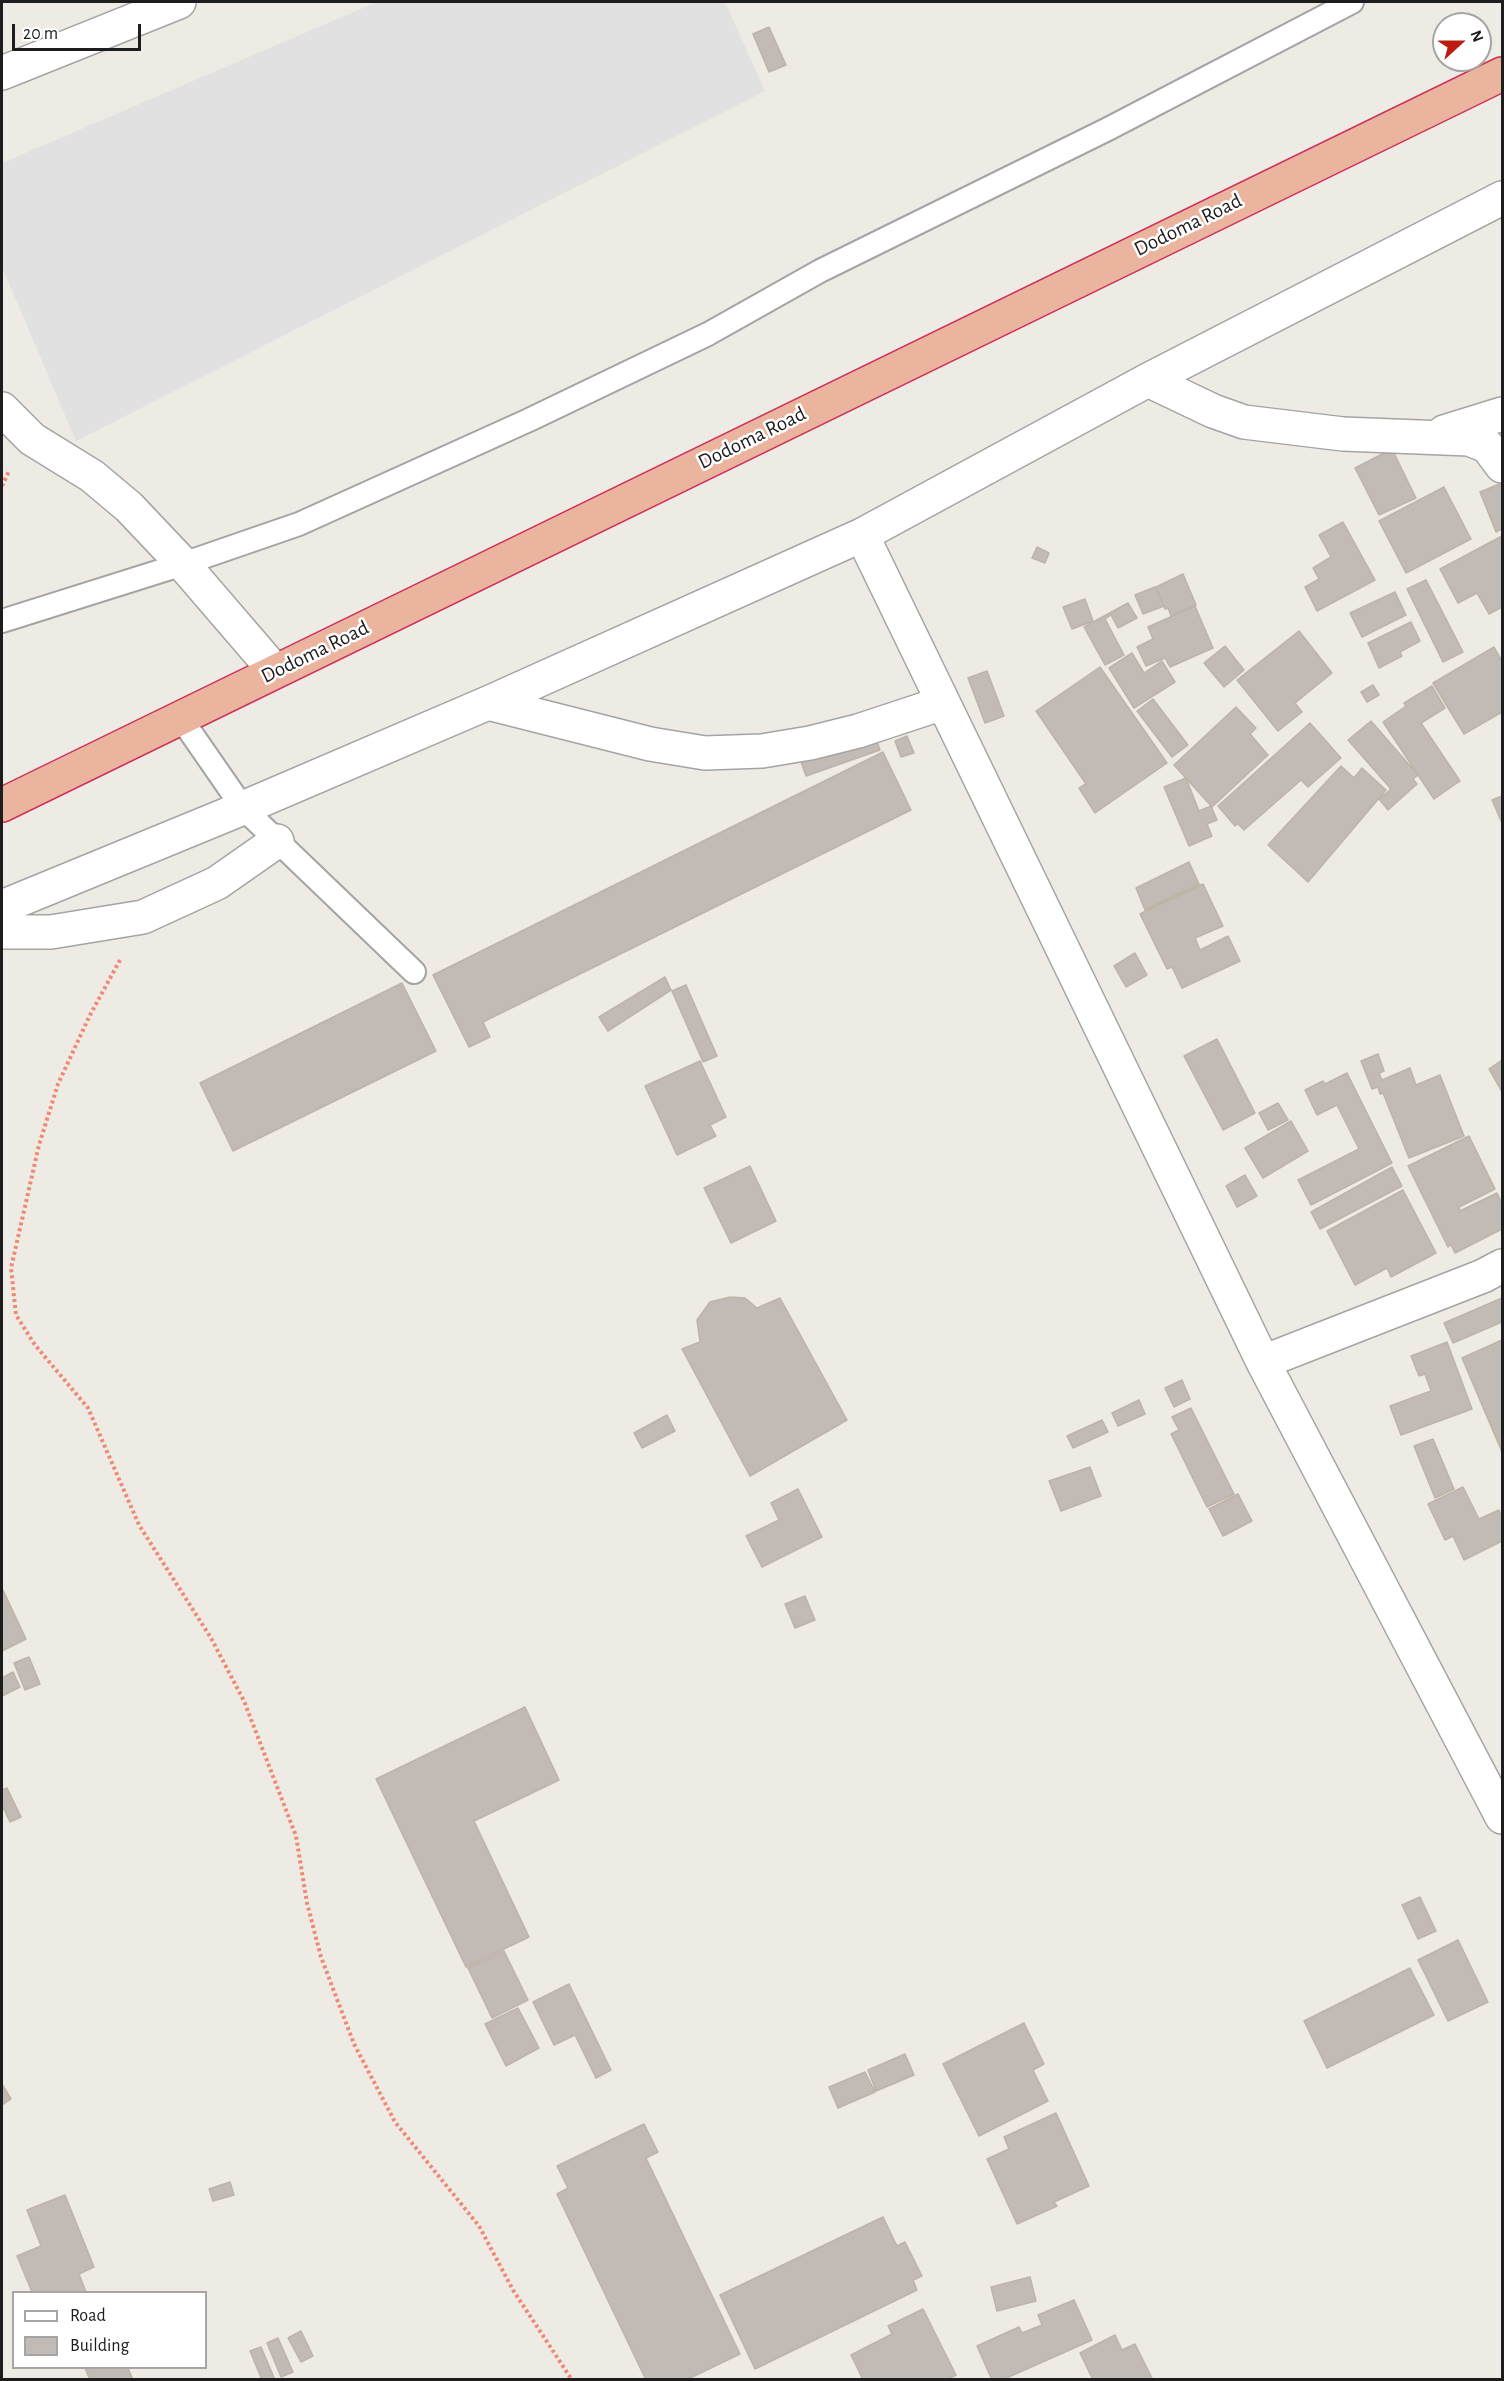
<!DOCTYPE html>
<style>
body{margin:0}
#map{position:relative;width:1504px;height:2381px;overflow:hidden;background:#eeebe4;font-family:"Alegreya Sans",sans-serif}
canvas{display:block}
.frame{position:absolute;inset:0;border:3px solid #1d1d1d;pointer-events:none}
.legend{position:absolute;left:12px;top:2291px;width:195px;height:78px;box-sizing:border-box;background:#fff;border:2px solid #a5a5a5;margin:0;padding:8px 10px;list-style:none;font-size:18px;color:#1d1d1d}
.legend li{display:flex;align-items:center;gap:12px;height:30px}
.legend b{width:30px;border:2px solid #a5a5a5}
.north{position:absolute;left:1432px;top:12px;width:60px;height:60px;box-sizing:border-box;background:#fff;border:2px solid #a5a5a5;border-radius:50%;rotate:69deg;font-size:16px;font-weight:700;line-height:24px;text-align:center;color:#1d1d1d}
.north::after{content:'';display:block;margin:auto;width:21px;height:27px;background:#bc1b0f;clip-path:polygon(50% 0,100% 100%,50% 72%,0 100%)}
.scale{position:absolute;left:12px;top:24px;width:129px;height:27px;box-sizing:border-box;border:3px solid #1d1d1d;border-top:0;padding-left:8px;font-size:18px;line-height:21px;white-space:nowrap;color:#1d1d1d;-webkit-text-stroke:4px #fff;paint-order:stroke}
</style>
<div id="map">
<canvas width="1504" height="2381"></canvas>
<div class="frame"></div>
<ul class="legend">
<li><b style="height:8px;background:#fff"></b>Road</li>
<li><b style="height:16px;background:#c2bab4"></b>Building</li>
</ul>
<div class="north">N</div>
<div class="scale">20 m</div>
</div>
<script>
const ctx = document.querySelector('canvas').getContext('2d');
ctx.lineJoin = 'round';
function fillPath(path, color) { ctx.fillStyle = color; ctx.fill(path, 'evenodd'); }
const shape = rows => new Path2D(rows.map(r => 'M' + r).join(''));
function strokePath(path, color, width, dash) { ctx.strokeStyle = color; ctx.lineWidth = width; ctx.lineCap = dash ? 'butt' : 'round'; ctx.setLineDash(dash || []); ctx.stroke(path); }
function write(font, color, halo, rows, align = 'center') {
  ctx.font = font + ' "Alegreya Sans",sans-serif'; ctx.lineWidth = 5; ctx.setLineDash([]); ctx.textBaseline = 'middle'; ctx.strokeStyle = halo; ctx.fillStyle = color; for (const [text, x, y, turn = 0] of rows) {
    ctx.save(); ctx.translate(x, y); ctx.rotate((+turn || 0) * Math.PI / 180); ctx.textAlign = isNaN(turn) ? turn : align; if (halo) ctx.strokeText(text, 0, 0); ctx.fillText(text, 0, 0); ctx.restore();
  }
}
const parking = shape([
 [377,2,725,2,765,91,76,441,2,267,2,163]
]);
const building = shape([
 [769,27,786,65,769,72,753,34,769,27],
 [1392,449,1416,498,1379,515,1355,468,1392,449],
 [1502,483,1502,529,1496,532,1480,492,1502,483],
 [1444,487,1471,539,1406,573,1379,521,1444,487],
 [1343,522,1375,580,1317,611,1305,587,1319,579,1313,568,1331,557,1319,535,1343,522],
 [1502,536,1502,607,1489,614,1477,593,1458,603,1440,569,1502,536],
 [1037,547,1049,553,1045,563,1032,558,1037,547],
 [1183,574,1196,605,1171,616,1168,608,1165,609,1156,587,1183,574],
 [1426,580,1463,652,1443,662,1407,589,1426,580],
 [1155,587,1164,606,1143,614,1135,595,1155,587],
 [1395,592,1406,615,1362,637,1350,613,1395,592],
 [1085,599,1093,621,1072,629,1063,607,1085,599],
 [1128,603,1137,618,1118,628,1111,615,1105,619,1124,655,1105,665,1084,627,1128,603],
 [1195,606,1213,648,1170,667,1165,658,1146,666,1137,647,1153,639,1148,627,1195,606],
 [1411,622,1420,641,1400,652,1402,656,1379,668,1368,643,1411,622],
 [1299,631,1332,673,1295,703,1302,712,1278,731,1237,680,1299,631],
 [1225,646,1244,670,1224,687,1204,663,1225,646],
 [1494,647,1502,661,1502,712,1464,734,1433,683,1494,647],
 [1132,653,1144,673,1162,661,1175,682,1134,708,1109,668,1132,653],
 [1100,667,1167,763,1095,813,1079,788,1086,784,1036,711,1100,667],
 [987,671,1004,716,985,723,968,678,987,671],
 [1373,685,1379,695,1367,702,1361,692,1373,685],
 [1432,686,1445,708,1421,723,1460,781,1434,799,1383,722,1406,706,1404,703,1432,686],
 [1153,699,1188,745,1172,757,1137,711,1153,699],
 [1236,707,1256,728,1250,734,1268,755,1212,807,1174,765,1236,707],
 [1371,721,1418,775,1413,779,1417,784,1388,810,1379,799,1391,789,1348,740,1371,721],
 [1310,723,1341,758,1308,787,1301,780,1244,830,1238,824,1235,826,1218,806,1310,723],
 [875,735,880,750,806,776,801,762,875,735],
 [907,736,914,753,901,757,895,741,907,736],
 [883,752,911,810,483,1022,490,1037,469,1047,433,975,883,752],
 [1341,766,1354,778,1362,768,1386,790,1308,882,1268,845,1341,766],
 [1186,778,1199,811,1211,806,1217,820,1207,824,1212,836,1189,846,1164,787,1186,778],
 [1502,796,1502,823,1492,800,1502,796],
 [1189,862,1199,884,1145,910,1136,888,1189,862],
 [1203,884,1223,926,1195,938,1200,950,1228,936,1240,961,1182,988,1172,967,1167,969,1140,914,1203,884],
 [1135,953,1147,975,1126,987,1114,966,1135,953],
 [665,977,671,990,608,1031,599,1017,665,977],
 [402,983,436,1051,233,1151,200,1083,402,983],
 [686,985,717,1056,703,1062,672,991,686,985],
 [1217,1039,1255,1113,1223,1130,1184,1056,1217,1039],
 [1378,1054,1384,1071,1379,1073,1382,1080,1410,1068,1416,1085,1440,1075,1464,1136,1409,1158,1383,1093,1380,1094,1378,1087,1372,1089,1361,1061,1378,1054],
 [1502,1060,1502,1092,1489,1069,1502,1060],
 [700,1061,726,1117,710,1125,716,1136,677,1155,645,1086,700,1061],
 [1347,1073,1392,1163,1311,1205,1298,1180,1359,1149,1337,1105,1317,1115,1305,1090,1323,1081,1325,1084,1347,1073],
 [1278,1103,1288,1120,1268,1130,1259,1113,1278,1103],
 [1291,1121,1308,1151,1263,1178,1245,1148,1291,1121],
 [1469,1136,1495,1189,1459,1207,1460,1211,1497,1193,1502,1204,1502,1229,1455,1253,1451,1245,1448,1247,1408,1166,1469,1136],
 [750,1166,776,1221,731,1243,704,1188,750,1166],
 [1392,1167,1402,1186,1320,1229,1311,1212,1392,1167],
 [1245,1175,1257,1196,1237,1207,1226,1186,1245,1175],
 [1403,1190,1436,1253,1391,1277,1387,1268,1355,1285,1327,1231,1403,1190],
 [730,1297,745,1298,757,1308,780,1298,847,1420,750,1476,682,1349,700,1342,697,1320,710,1302,730,1297],
 [1502,1298,1502,1322,1453,1343,1444,1323,1502,1298],
 [1502,1340,1502,1452,1462,1358,1502,1340],
 [1447,1342,1472,1409,1401,1435,1390,1406,1431,1391,1425,1374,1419,1376,1411,1356,1447,1342],
 [1182,1380,1190,1399,1174,1407,1165,1388,1182,1380],
 [1139,1400,1145,1414,1118,1426,1112,1413,1139,1400],
 [1191,1408,1234,1494,1207,1507,1171,1434,1179,1430,1172,1417,1191,1408],
 [667,1415,675,1431,642,1448,634,1433,667,1415],
 [1102,1420,1108,1432,1073,1448,1067,1436,1102,1420],
 [1433,1439,1454,1489,1435,1498,1414,1446,1433,1439],
 [1090,1467,1101,1496,1061,1511,1049,1481,1090,1467],
 [1463,1487,1479,1519,1499,1510,1502,1517,1502,1541,1464,1560,1453,1536,1445,1540,1428,1504,1463,1487],
 [798,1489,822,1537,762,1567,746,1536,779,1520,771,1503,798,1489],
 [1238,1494,1252,1521,1223,1536,1209,1509,1238,1494],
 [2,1588,26,1639,2,1651,2,1588],
 [805,1596,815,1620,795,1628,785,1604,805,1596],
 [29,1657,40,1684,25,1690,14,1663,29,1657],
 [13,1672,20,1687,2,1696,2,1678,13,1672],
 [525,1707,559,1780,474,1821,529,1937,466,1967,376,1779,525,1707],
 [7,1788,21,1817,10,1822,2,1805,2,1790,7,1788],
 [1420,1897,1436,1931,1418,1939,1402,1905,1420,1897],
 [1458,1940,1488,2002,1448,2021,1418,1960,1458,1940],
 [504,1951,528,2000,492,2018,468,1968,504,1951],
 [1410,1968,1434,2015,1327,2068,1304,2021,1410,1968],
 [569,1984,611,2070,596,2078,575,2035,554,2045,533,2002,569,1984],
 [518,2008,539,2048,506,2066,485,2024,518,2008],
 [1024,2023,1044,2064,1033,2070,1048,2101,979,2136,943,2064,1024,2023],
 [905,2054,914,2075,876,2091,868,2070,905,2054],
 [865,2072,875,2092,838,2108,829,2087,865,2072],
 [2,2084,11,2099,2,2105,2,2084],
 [1056,2113,1089,2186,1054,2202,1057,2206,1017,2224,987,2159,1009,2149,1004,2137,1056,2113],
 [644,2124,658,2152,646,2158,740,2354,686,2380,646,2380,557,2194,568,2188,557,2166,644,2124],
 [230,2182,234,2195,213,2201,209,2189,230,2182],
 [65,2195,94,2267,79,2274,86,2292,32,2292,17,2256,41,2246,27,2210,65,2195],
 [883,2217,897,2246,905,2242,922,2276,913,2280,917,2290,755,2369,720,2295,883,2217],
 [1030,2277,1036,2301,997,2311,991,2287,1030,2277],
 [1074,2300,1092,2340,1002,2380,992,2380,977,2346,1019,2327,1022,2333,1042,2325,1038,2315,1074,2300],
 [923,2309,956,2375,946,2380,863,2380,851,2355,892,2334,888,2326,923,2309],
 [301,2331,313,2356,301,2362,288,2338,301,2331],
 [1115,2335,1122,2350,1135,2344,1153,2380,1093,2380,1080,2353,1115,2335],
 [278,2338,293,2372,281,2377,267,2343,278,2338],
 [261,2347,275,2380,262,2380,250,2351,261,2347],
 [85,2368,128,2368,133,2380,90,2380,85,2368]
]);
const path = shape([
 [2,486,9,471],
 [120,960,90,1015,58,1084,39,1145,11,1268,16,1315,35,1345,88,1408,139,1525,211,1638,244,1701,296,1836,307,1903,321,1957,354,2044,395,2122,479,2226,513,2290,572,2380]
]);
const service = shape([
 [2,621,183,564,299,524,529,420,708,334,820,271,1108,129,1352,2],
 [180,717,243,808,414,972]
]);
const minor = shape([
 [2,73,179,2],
 [1148,380,1213,411,1244,422,1343,434,1469,439,1487,446,1502,466],
 [2,409,32,439,92,476,129,507,183,564,275,671],
 [1444,432,1502,414],
 [862,535,1263,1362,1502,1817],
 [488,703,650,744,705,753,762,751,810,743,858,731,943,703],
 [2,907,243,808,488,703,862,535,1148,380,1502,198],
 [2,932,51,932,143,917,217,883,277,841],
 [1263,1362,1483,1276,1502,1266]
]);
const trunk = shape([
 [2,805,1502,74]
]);
const streetNames = [
 ["Dodoma Road",1188,225,-26],
 ["Dodoma Road",752,438,-26],
 ["Dodoma Road",315,652,-26]
];
fillPath(parking, '#e1e1e1');
fillPath(building, '#c2bab4');
strokePath(building, '#beb3a7', 1.5);
strokePath(service, '#a4a4a4', 26);
strokePath(minor, '#a4a4a4', 36);
strokePath(trunk, '#cc315b', 36);
strokePath(path, '#ef8974', 4, [3, 3]);
strokePath(service, '#fff', 22);
strokePath(minor, '#fff', 33);
strokePath(trunk, '#eab49e', 33);
write('21px', '#1d1d1d', '#fff', streetNames);
</script>
